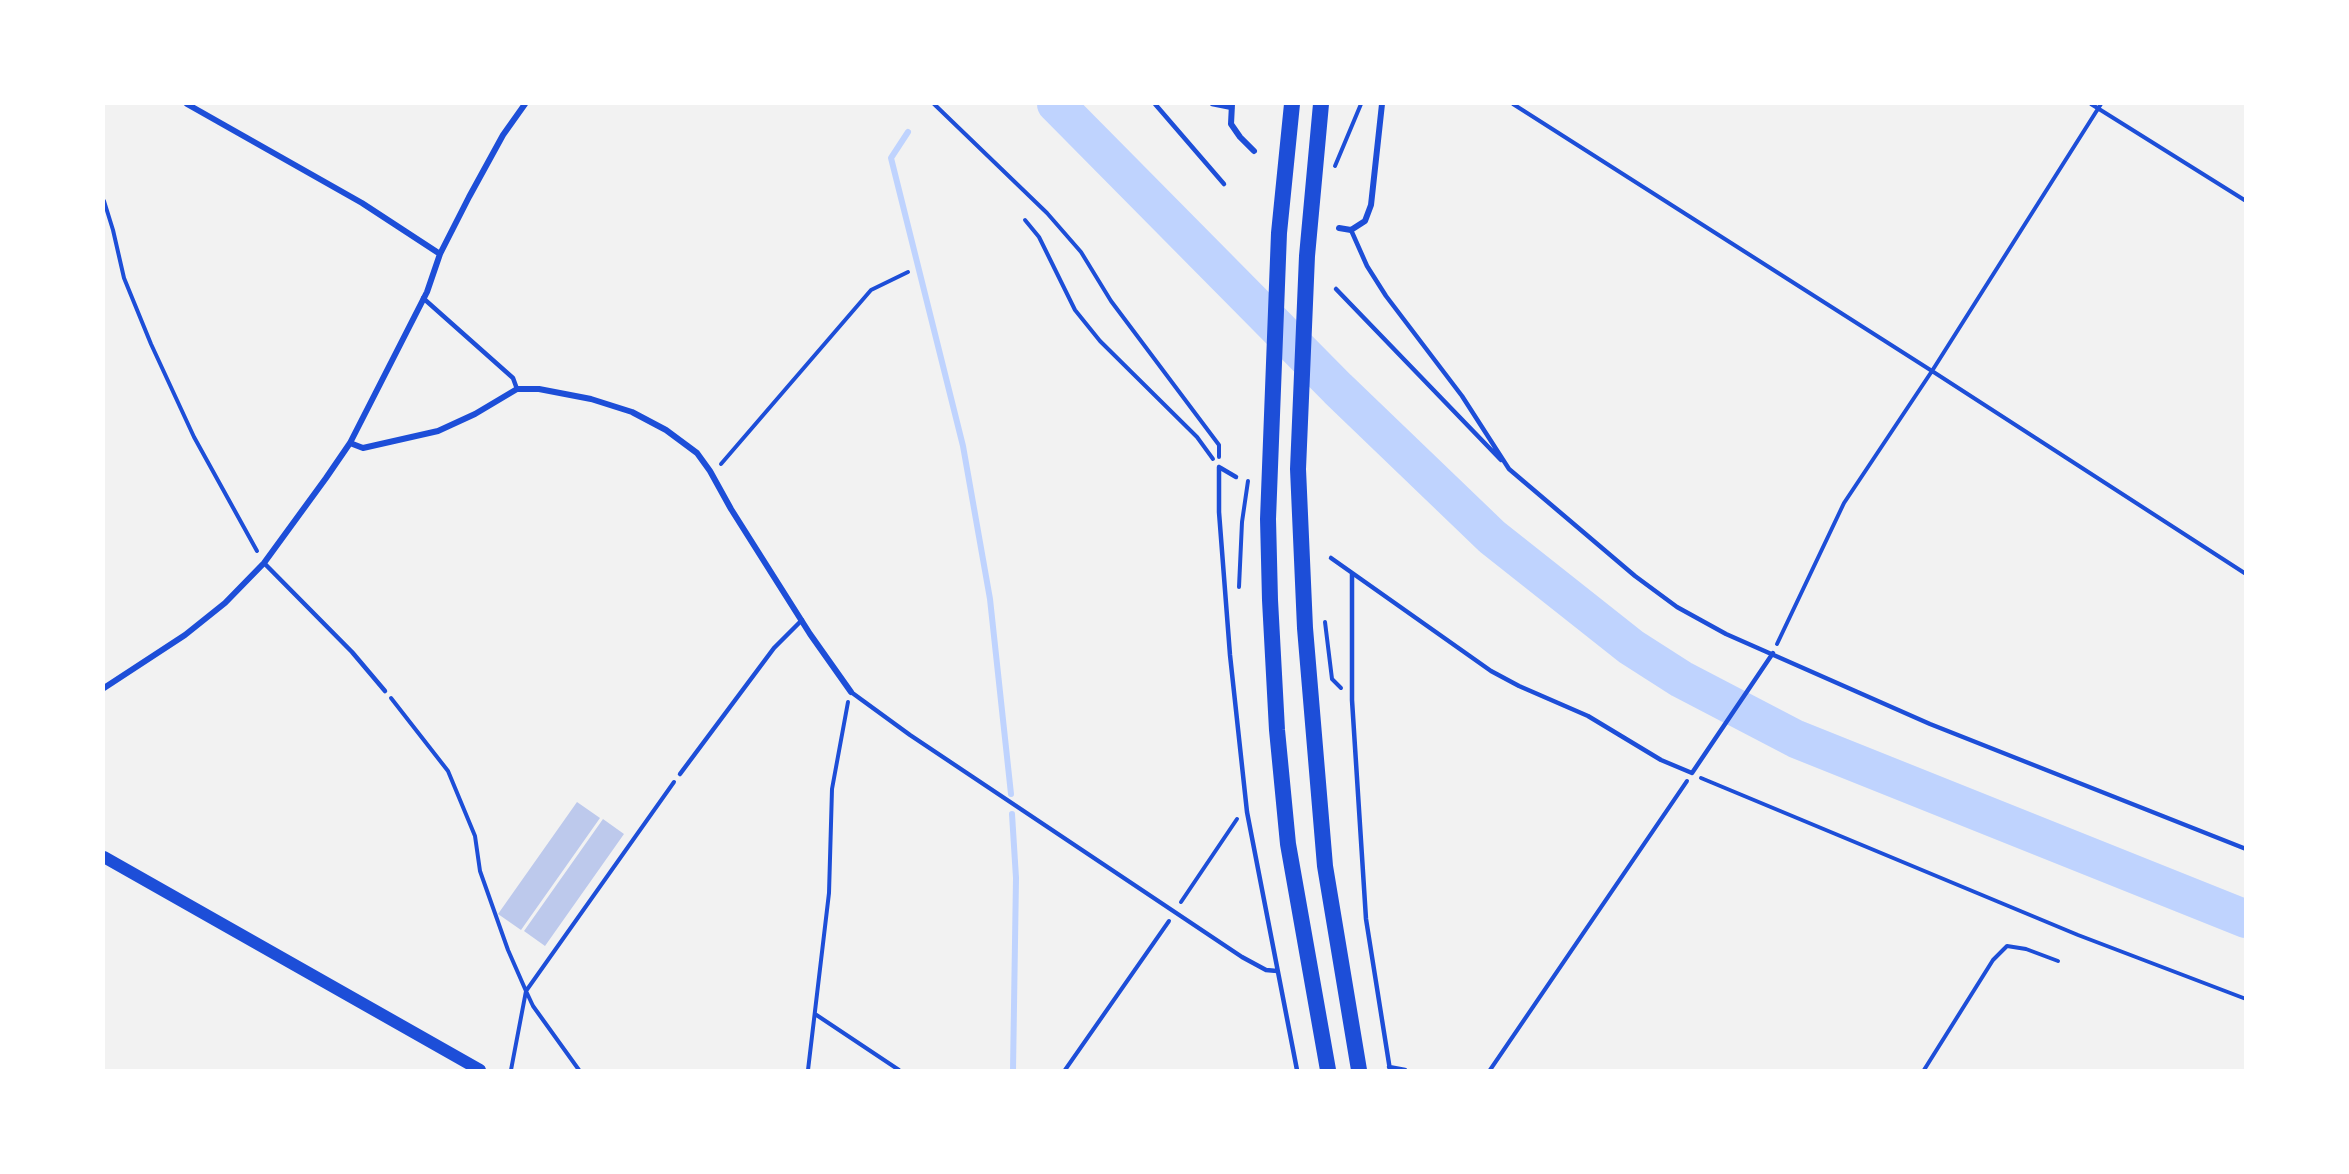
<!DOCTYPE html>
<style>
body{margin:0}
#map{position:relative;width:2349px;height:1174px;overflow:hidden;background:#f2f2f2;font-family:Cabin,sans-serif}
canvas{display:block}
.frame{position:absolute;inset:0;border:105px solid #fff;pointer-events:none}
</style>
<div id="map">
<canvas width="2349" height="1174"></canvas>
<div class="frame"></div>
</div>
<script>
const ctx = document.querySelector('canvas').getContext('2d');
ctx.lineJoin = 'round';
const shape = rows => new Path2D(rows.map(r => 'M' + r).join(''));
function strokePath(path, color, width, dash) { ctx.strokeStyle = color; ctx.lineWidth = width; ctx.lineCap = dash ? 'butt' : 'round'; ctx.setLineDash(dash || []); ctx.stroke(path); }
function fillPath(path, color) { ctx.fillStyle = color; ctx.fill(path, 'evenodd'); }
const stream = shape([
 [908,132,891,158,963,446,990,599,1011,794],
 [1012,814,1016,878,1013,1070]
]);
const river = shape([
 [1056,104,1338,389,1492,537,1631,647,1681,679,1796,739,2246,919]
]);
const building = shape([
 [577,802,600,818,521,930,498,914],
 [603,819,624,834,545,946,524,931]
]);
const path = shape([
 [934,104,1047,213,1081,252,1111,301,1219,445,1219,457],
 [1513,104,1932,371,2246,574],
 [2091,104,2246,201],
 [1335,166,1361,104],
 [104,201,113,230,124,278,151,344,194,437,257,551],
 [1025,220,1039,237,1075,310,1100,341,1197,437,1213,459],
 [721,464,871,290,908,272],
 [1239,587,1242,522,1248,481],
 [1325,622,1332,679,1341,688],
 [1777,644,1844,503,1932,371,2101,104],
 [391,698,448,771,475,836,480,871,508,950,526,991,533,1006,579,1070],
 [1701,778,2078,935,2246,999],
 [1181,902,1237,819],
 [815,1014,899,1070],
 [511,1070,526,991,674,782],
 [808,1070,829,893,832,789,848,702],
 [1065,1070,1169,921],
 [1490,1070,1687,781],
 [1924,1070,1993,960,2007,946,2026,949,2058,961]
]);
const service = shape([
 [1155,104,1224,184],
 [1212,104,1232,108],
 [1351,230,1367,266,1386,296,1462,396,1509,469,1635,576,1677,607,1726,634,1930,724,2246,849],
 [1336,289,1501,460],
 [423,298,513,378,517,389],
 [1219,467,1219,512,1230,655,1247,812,1297,1070],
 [1219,467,1236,477],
 [1331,558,1491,671,1519,686,1588,716,1661,760,1692,773,1773,653],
 [264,563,352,652,385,691],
 [1352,573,1352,700,1366,919,1390,1070],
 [851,692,910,735,1242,957,1266,970,1277,971],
 [680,774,774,648,802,620],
 [1389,1067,1405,1070]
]);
const minor = shape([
 [187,104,362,203,440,254],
 [1232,104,1231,124,1240,137,1254,151],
 [1339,228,1351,230,1365,221,1371,205,1382,104],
 [350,443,363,448,438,431,475,414,517,389,539,389,591,399,632,412,666,430,697,453,710,471,731,509,810,634,851,692],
 [104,688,185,635,225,603,264,563,326,478,350,443,427,292,440,254,469,197,503,135,525,104]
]);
const secondary = shape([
 [104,857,480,1070]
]);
const trunk = shape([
 [1292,104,1279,233,1268,519,1270,600,1277,730,1288,844,1328,1070],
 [1321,104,1307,256,1298,469,1305,628,1325,866,1359,1070]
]);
strokePath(stream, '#bfd3fe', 6);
strokePath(river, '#bfd3fe', 38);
fillPath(building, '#bdc9ec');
strokePath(path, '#1d4ed8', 4);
strokePath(service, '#1d4ed8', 4.5);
strokePath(minor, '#1d4ed8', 6);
strokePath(secondary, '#1d4ed8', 12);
strokePath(trunk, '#1d4ed8', 16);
</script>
